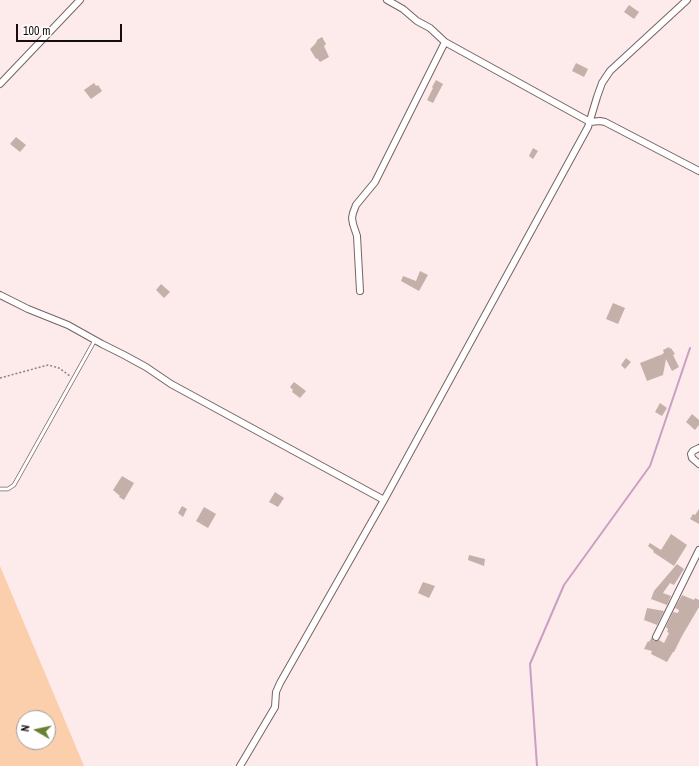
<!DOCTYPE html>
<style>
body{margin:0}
#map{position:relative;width:699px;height:766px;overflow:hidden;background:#fdeaeb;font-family:"Archivo Narrow",sans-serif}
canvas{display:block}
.north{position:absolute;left:16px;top:710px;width:40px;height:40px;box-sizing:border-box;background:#fff;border:1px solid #a19e9f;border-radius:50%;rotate:279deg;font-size:11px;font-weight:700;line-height:16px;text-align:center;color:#150d0e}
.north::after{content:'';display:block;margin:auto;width:14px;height:18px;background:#698032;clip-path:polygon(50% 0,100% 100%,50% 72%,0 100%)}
.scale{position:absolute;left:16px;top:24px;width:106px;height:18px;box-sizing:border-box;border:2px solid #150d0e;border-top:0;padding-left:5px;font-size:12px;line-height:14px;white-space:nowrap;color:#150d0e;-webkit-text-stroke:3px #fff;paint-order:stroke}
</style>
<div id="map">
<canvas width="699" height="766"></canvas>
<div class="north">N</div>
<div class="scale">100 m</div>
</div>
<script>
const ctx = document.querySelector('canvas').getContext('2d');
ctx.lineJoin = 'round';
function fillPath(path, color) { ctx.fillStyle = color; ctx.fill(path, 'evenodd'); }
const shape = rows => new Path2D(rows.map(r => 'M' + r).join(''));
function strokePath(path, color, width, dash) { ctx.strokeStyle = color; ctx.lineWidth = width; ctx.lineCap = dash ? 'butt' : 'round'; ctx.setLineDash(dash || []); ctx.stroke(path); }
const green = shape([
 [0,566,84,766,0,766],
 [24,718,48,718,48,742,24,742]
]);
const stream = shape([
 [537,766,530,664,564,585,650,466,690,348]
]);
const building = shape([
 [629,5,639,12,634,19,624,12],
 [322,37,326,44,324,46,329,57,320,62,317,58,316,59,310,49,315,44,317,41,317,40],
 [576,63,588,69,584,77,572,71],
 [436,80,443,84,433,103,427,100,433,88,432,87],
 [94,83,96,86,98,85,102,91,91,99,84,90],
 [16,137,26,145,20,152,10,144],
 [533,148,538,151,533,159,529,156],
 [420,271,428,275,419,291,401,281,403,276,416,281],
 [161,284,170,292,164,298,156,290],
 [613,303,625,308,618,324,606,319],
 [669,347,670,349,671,348,675,354,673,355,679,367,672,371,666,359,663,375,647,381,640,363,663,354,662,354,664,353,663,350],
 [626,358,631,362,625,369,621,365],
 [294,382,306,391,300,398,292,392,293,390,290,387],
 [660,403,667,408,662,416,655,412],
 [692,414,699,420,699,425,695,430,686,422],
 [122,476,134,483,124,500,119,497,120,496,113,490],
 [275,492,284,498,278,507,269,502],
 [182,506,187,509,183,517,178,513],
 [204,507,216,514,208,528,196,521],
 [699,509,699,524,690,519,693,514,695,515],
 [671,534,687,545,674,566,653,552,654,551,648,546,650,543,661,550],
 [469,555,485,559,484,566,468,560],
 [677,564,684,569,674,585,670,583,663,593,671,596,667,605,651,599,654,591],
 [423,582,435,586,429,598,418,593],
 [682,595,694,600,695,598,699,600,699,607,682,636,674,652,673,652,667,662,651,654,652,651,644,649,648,641,649,642,652,637,653,640,654,641,659,640,664,643,669,633,667,632,668,629,666,627,673,612,678,613,679,610,675,608],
 [647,608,664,611,657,625,644,620]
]);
const path = shape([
 [0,378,48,365,59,368,70,376]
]);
const lane = shape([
 [0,489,8,489,14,485,95,340]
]);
const street = shape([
 [387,0,403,9,417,21,430,28,445,42,590,122,600,121,605,122,699,171],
 [0,84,80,0],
 [360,291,357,236,353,224,352,218,353,213,356,205,375,182,445,42],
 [0,295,28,309,68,325,102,344,124,355,146,367,171,384,384,500],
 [699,448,693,451,691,454,692,458,699,464],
 [656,637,699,550],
 [240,766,275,707,276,692,280,683,384,500,588,127,597,97,602,83,610,71,687,0]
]);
fillPath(green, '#fbceac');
strokePath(stream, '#c99fc3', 2);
fillPath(building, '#c4afa9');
strokePath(lane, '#776364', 4.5);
strokePath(street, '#776364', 8);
strokePath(path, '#8e8182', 1.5, [2, 2]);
strokePath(lane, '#fff', 3);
strokePath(street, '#fff', 6);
</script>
